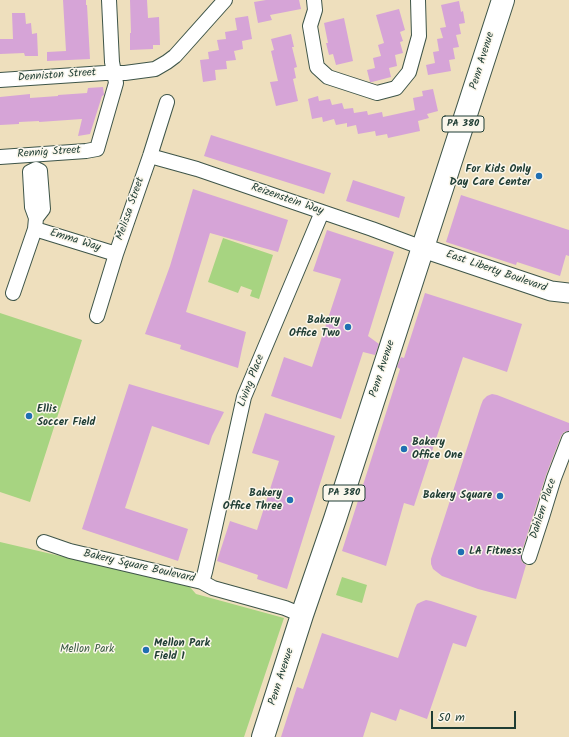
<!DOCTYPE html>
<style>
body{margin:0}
#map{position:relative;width:569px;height:737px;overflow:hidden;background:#eedfbd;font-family:Kalam,sans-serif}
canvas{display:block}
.scale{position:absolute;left:431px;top:711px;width:85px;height:18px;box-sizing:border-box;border:2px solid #1f3d34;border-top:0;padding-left:5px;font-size:12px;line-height:14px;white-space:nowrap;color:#1f3d34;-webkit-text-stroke:3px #fbf7ec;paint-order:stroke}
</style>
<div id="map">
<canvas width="569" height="737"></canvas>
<div class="scale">50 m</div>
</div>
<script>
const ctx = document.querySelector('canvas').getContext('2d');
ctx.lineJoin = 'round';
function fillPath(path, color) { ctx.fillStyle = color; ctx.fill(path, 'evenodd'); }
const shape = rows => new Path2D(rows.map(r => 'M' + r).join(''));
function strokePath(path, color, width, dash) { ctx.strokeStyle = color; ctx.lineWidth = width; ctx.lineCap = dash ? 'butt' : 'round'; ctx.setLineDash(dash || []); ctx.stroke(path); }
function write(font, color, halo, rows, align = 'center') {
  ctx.font = font + ' Kalam,sans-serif'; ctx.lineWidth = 3; ctx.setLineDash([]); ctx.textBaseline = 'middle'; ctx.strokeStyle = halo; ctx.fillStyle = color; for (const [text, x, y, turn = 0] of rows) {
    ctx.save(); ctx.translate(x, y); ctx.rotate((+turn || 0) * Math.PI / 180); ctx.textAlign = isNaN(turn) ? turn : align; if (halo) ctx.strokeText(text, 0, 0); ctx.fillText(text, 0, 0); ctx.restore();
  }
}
const green = shape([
 [223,238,273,255,259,299,250,296,252,290,241,286,238,293,208,282],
 [0,313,82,340,30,502,0,492],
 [0,542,189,586,196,594,284,618,244,737,0,737],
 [342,577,367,585,362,603,336,595]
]);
const building = shape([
 [63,0,86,0,86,5,87,5,90,59,47,61,47,52,66,51],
 [130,0,147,0,148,18,159,17,160,45,153,45,153,49,130,50,130,33,131,33],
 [266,0,299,0,301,9,270,15,272,20,258,23,254,2],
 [459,1,461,12,463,11,465,23,459,24,461,34,456,35,459,47,453,48,455,59,449,60,451,71,428,75,426,65,435,63,433,52,439,51,437,39,443,38,440,28,446,27,441,5],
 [399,9,405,30,400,32,403,41,400,42,403,53,395,55,397,66,389,68,391,77,372,82,370,82,367,70,375,68,373,58,381,56,378,45,384,43,376,15],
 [12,13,25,13,26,24,31,23,32,34,37,33,38,56,25,56,24,53,0,54,0,39,13,39],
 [248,16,252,39,242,41,243,49,234,51,236,60,226,61,227,69,215,70,216,80,203,82,200,60,209,59,208,52,219,50,217,40,226,39,225,32,237,30,235,18],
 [344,18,353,61,336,65,333,54,329,55,326,43,328,43,324,23],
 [291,34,294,47,292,47,297,67,294,68,296,78,293,79,298,101,276,106,270,82,278,81,271,51,274,50,271,39],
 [103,87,104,95,102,96,90,134,78,136,82,119,39,122,39,121,19,122,19,124,0,125,0,97,30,94,30,98,58,96,58,95,87,93,88,88],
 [433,89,438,111,427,114,429,118,418,121,420,131,388,138,387,134,376,136,375,131,358,134,356,125,347,127,347,123,336,125,334,119,323,122,322,117,312,119,308,99,318,96,319,101,330,99,332,105,342,103,344,109,353,108,354,113,367,111,368,115,382,112,383,117,415,110,413,98,423,96,422,91],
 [211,135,331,173,324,194,204,156],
 [353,180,405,197,399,218,346,201],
 [193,189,288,220,278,252,210,233,186,312,246,332,242,349,238,368,180,349,181,345,145,334,170,266],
 [461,195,569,230,569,256,566,255,560,276,517,262,516,265,446,242],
 [327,230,394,252,368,336,379,344,375,355,363,352,341,419,271,396,284,357,312,367,341,279,313,271],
 [425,293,522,324,507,372,463,357,414,506,404,503,386,566,342,551,400,369,397,367,401,357,404,358],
 [129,384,224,412,212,436,209,445,152,426,125,508,188,529,178,561,82,529],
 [492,394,497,395,569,423,569,431,564,432,561,436,546,475,521,554,521,558,522,562,526,565,516,599,478,589,442,576,433,569,431,564,431,559,481,405,483,400,487,396],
 [265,413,335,436,287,589,257,579,258,575,217,561,230,521,257,530,279,461,252,453],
 [426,600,431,601,477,616,466,647,453,643,427,719,400,709,396,721,371,712,363,737,281,737,297,687,303,689,322,633,398,658,415,608,417,604,421,602]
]);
const street = shape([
 [314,0,315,10,310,26,317,67,328,77,377,93,396,88,409,72,419,36,418,0],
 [0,80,105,73,125,73,155,69,167,62,175,56,225,0],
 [150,156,197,169,372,229,423,248],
 [0,157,86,151,97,149,116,83,112,62,109,0],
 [35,229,116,254],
 [13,293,35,229,36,218,43,209,40,171,36,169,30,172,32,207,36,218],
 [97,316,116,254,150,156,167,102],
 [44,542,70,551,202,582,213,588,285,608,302,615],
 [529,557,542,517,554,478,569,439],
 [202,582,205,572,244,397,322,212]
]);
const secondary = shape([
 [423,248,551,291,569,293]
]);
const primary = shape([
 [263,737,302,615,335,519,503,0]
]);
const markers = [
 [539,176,4,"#1f6fb2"],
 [348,327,4,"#1f6fb2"],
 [29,416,4,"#1f6fb2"],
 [404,449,4,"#1f6fb2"],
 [500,496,4,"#1f6fb2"],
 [290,500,4,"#1f6fb2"],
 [461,552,4,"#1f6fb2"],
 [146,650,4,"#1f6fb2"]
];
const shields = [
 [463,124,42],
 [344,493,42]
];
const shieldNames = [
 ["PA 380",463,124],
 ["PA 380",344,493]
];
const streetNames = [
 ["Penn Avenue",483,61,-73],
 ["Denniston Street",57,76,-4],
 ["Rennig Street",49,153,-4],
 ["Reizenstein Way",287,200,19],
 ["Melissa Street",131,209,-71],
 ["Emma Way",75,241,17],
 ["East Liberty Boulevard",496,272,19],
 ["Penn Avenue",383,369,-72],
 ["Living Place",252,381,-69],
 ["Dahlem Place",544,509,-72],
 ["Bakery Square Boulevard",139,567,13],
 ["Penn Avenue",282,677,-72]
];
const poiNames = [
 ["For Kids Only",531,170],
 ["Day Care Center",531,183],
 ["Bakery",340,321],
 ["Office Two",340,334],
 ["Ellis",37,410,"left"],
 ["Soccer Field",37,423,"left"],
 ["Bakery",412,443,"left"],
 ["Office One",412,456,"left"],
 ["Bakery",282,494],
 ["Office Three",282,507],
 ["Bakery Square",492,496],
 ["LA Fitness",469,552,"left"],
 ["Mellon Park",154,644,"left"],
 ["Field 1",154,657,"left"]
];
const parkNames = [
 ["Mellon Park",87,650]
];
fillPath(green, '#a7d481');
fillPath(building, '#d6a4d7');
strokePath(street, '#3e5549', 16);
strokePath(secondary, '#3e5549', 21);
strokePath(primary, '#3e5549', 24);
strokePath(street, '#fff', 14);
strokePath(secondary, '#fff', 19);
strokePath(primary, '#fff', 22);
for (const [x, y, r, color] of markers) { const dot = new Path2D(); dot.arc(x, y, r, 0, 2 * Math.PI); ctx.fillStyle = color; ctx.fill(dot); strokePath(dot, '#fbf7ec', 1.5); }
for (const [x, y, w] of shields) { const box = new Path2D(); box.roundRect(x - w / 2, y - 8, w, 16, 3); ctx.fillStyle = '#fbf7ec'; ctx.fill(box); strokePath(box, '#1f3d34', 1); }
write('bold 10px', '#1f3d34', null, shieldNames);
write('11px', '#1f3d34', '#fbf7ec', streetNames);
write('bold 11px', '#1f3d34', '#fbf7ec', poiNames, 'right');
write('11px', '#3a5b43', '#fbf7ec', parkNames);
</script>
